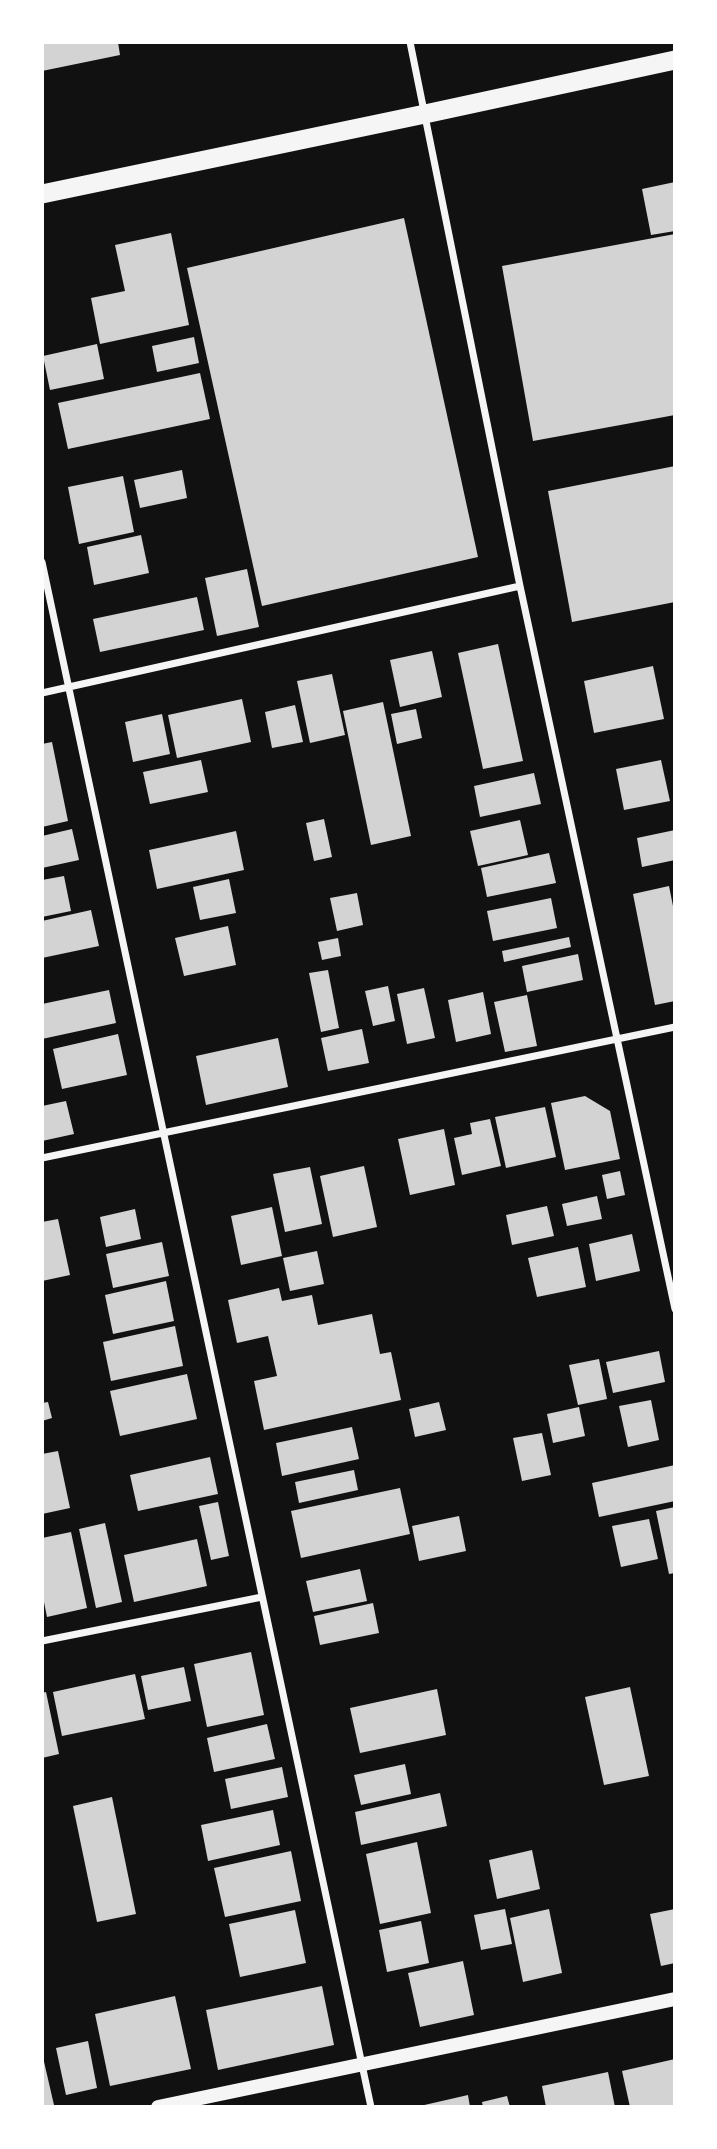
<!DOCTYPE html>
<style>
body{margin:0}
#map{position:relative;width:717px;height:2149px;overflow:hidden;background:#111;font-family:"Times New Roman",serif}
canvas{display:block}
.frame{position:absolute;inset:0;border:44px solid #fff;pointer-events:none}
</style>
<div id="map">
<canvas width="717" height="2149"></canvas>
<div class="frame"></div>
</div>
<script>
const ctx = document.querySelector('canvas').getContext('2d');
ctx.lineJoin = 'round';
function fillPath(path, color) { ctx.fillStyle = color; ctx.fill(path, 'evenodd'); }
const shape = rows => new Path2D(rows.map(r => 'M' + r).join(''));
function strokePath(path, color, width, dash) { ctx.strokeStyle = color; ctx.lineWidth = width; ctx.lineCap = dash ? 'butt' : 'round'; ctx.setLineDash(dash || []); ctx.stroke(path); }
const building = shape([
 [42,42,118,42,120,55,42,71],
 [675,182,675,231,651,235,642,189],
 [404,218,478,557,262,606,187,268],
 [171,233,189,325,100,344,91,298,125,291,115,245],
 [675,234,675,415,533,441,502,266],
 [194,337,199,363,157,372,152,346],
 [97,344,104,379,50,390,43,356],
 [200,373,210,419,68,449,58,403],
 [675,466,675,602,572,622,548,491],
 [182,470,187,498,140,508,134,480],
 [123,476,134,532,79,544,68,487],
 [141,535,149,573,94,585,87,547],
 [247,569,259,627,217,636,205,578],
 [197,597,204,630,100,652,93,619],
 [498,644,523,761,483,769,458,653],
 [432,651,442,697,400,707,390,660],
 [653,666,664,719,594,733,584,681],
 [332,674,345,735,310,743,297,681],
 [242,699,251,742,177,758,168,715],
 [383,702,411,836,371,845,343,711],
 [295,705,303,742,272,748,265,712],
 [416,709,422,738,397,744,391,714],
 [162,714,170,754,133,762,125,722],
 [52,742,68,821,42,827,42,744],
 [201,760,208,792,150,804,143,772],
 [661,760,670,801,624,810,616,769],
 [534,773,541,804,480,817,474,786],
 [324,819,332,857,314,861,306,823],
 [520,820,528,855,478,866,470,831],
 [72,829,79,860,42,868,42,836],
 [675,830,675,860,642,867,637,838],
 [236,831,244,870,157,889,149,850],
 [549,853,556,883,487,897,481,868],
 [64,876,71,911,42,917,42,880],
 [229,879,236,913,200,920,193,887],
 [669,886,675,916,675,1001,655,1005,633,894],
 [357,893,363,925,337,931,330,898],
 [551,898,557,928,493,941,487,911],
 [91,910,99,946,42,958,42,921],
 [228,926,236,965,184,976,175,938],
 [569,937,571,947,504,962,502,951],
 [338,938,341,956,322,960,318,942],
 [578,954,583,980,527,992,522,966],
 [328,970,339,1028,321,1032,309,973],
 [388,986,395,1021,373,1026,365,991],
 [424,988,435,1038,407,1044,397,994],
 [109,990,116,1023,42,1039,42,1004],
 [483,992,491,1034,456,1042,448,1000],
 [527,995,537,1046,505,1052,494,1002],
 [362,1029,369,1063,328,1071,321,1038],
 [118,1034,127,1075,62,1089,53,1049],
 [278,1038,288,1087,206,1105,196,1056],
 [585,1096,610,1111,620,1159,565,1170,551,1103],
 [66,1101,74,1134,42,1141,42,1106],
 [545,1107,556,1157,506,1168,495,1117],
 [490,1119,501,1166,462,1175,454,1138,472,1134,470,1123],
 [444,1129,455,1185,410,1195,398,1139],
 [364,1166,377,1227,333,1237,320,1176],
 [310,1167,322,1224,285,1232,273,1174],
 [620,1171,625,1195,607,1199,602,1175],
 [597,1196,602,1219,567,1226,562,1204],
 [547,1206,554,1236,512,1245,506,1215],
 [272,1207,282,1256,241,1265,231,1216],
 [135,1209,141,1239,106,1247,100,1217],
 [58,1219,70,1275,42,1281,42,1222],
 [632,1234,640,1271,596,1281,589,1244],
 [162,1242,169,1276,113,1288,106,1254],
 [578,1247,586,1287,537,1297,528,1258],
 [317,1251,324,1284,290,1291,283,1258],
 [166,1281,174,1321,113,1334,105,1295],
 [279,1288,282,1301,312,1295,318,1325,372,1314,380,1354,391,1352,401,1400,264,1430,254,1381,277,1376,268,1336,237,1343,228,1300],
 [175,1326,183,1366,111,1381,103,1342],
 [659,1351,665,1382,613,1393,606,1362],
 [599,1359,607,1399,578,1405,569,1365],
 [187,1374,197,1419,120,1436,110,1391],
 [651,1400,659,1440,628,1447,619,1406],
 [48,1402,52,1418,42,1421,42,1403],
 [439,1402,446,1430,415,1437,409,1409],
 [579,1407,585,1436,553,1443,547,1414],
 [352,1427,359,1459,282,1476,276,1443],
 [542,1433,551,1475,522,1481,513,1438],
 [58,1451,70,1508,42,1514,42,1454],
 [210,1457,218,1494,138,1511,130,1475],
 [675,1465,675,1501,599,1517,592,1483],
 [354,1470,358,1490,299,1503,295,1482],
 [400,1488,410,1534,301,1558,291,1511],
 [218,1502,229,1556,211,1560,199,1506],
 [675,1507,675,1573,669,1574,656,1511],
 [459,1516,466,1551,419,1561,412,1526],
 [649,1519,658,1559,621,1567,612,1526],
 [105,1523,122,1602,96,1608,79,1529],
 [71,1532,87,1608,47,1617,42,1592,42,1538],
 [197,1539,207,1586,134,1602,124,1555],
 [360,1569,367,1601,313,1612,306,1581],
 [373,1603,379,1633,320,1645,314,1616],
 [251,1652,264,1715,207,1727,194,1664],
 [184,1667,191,1701,148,1710,141,1676],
 [135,1674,145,1719,62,1736,53,1692],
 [630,1687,649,1776,604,1785,585,1697],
 [437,1689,446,1735,360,1753,350,1708],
 [46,1692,59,1754,42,1758,42,1693],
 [267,1724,275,1759,214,1772,207,1738],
 [405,1764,411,1794,361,1805,354,1775],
 [282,1767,288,1797,231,1809,225,1779],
 [440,1793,447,1826,361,1845,355,1812],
 [112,1797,136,1914,97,1922,73,1806],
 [273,1810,280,1845,208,1861,201,1825],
 [417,1842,431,1913,380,1924,366,1854],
 [532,1850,540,1889,497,1899,489,1860],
 [291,1851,301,1901,225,1917,214,1868],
 [505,1909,512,1944,481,1950,474,1915],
 [549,1909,562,1973,523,1982,510,1918],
 [675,1909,675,1963,661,1966,650,1914],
 [295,1910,306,1963,240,1977,229,1924],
 [421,1921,429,1963,387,1972,379,1930],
 [463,1961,474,2015,420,2027,408,1973],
 [322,1986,334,2045,218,2070,206,2010],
 [175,1996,191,2069,110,2086,95,2014],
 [88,2041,97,2088,66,2095,56,2048],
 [42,2053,54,2105,46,2107,42,2107],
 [675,2059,675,2107,630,2107,622,2071],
 [608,2072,615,2107,546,2107,542,2086],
 [468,2095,470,2107,420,2107,420,2106],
 [507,2096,510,2107,483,2107,482,2102]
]);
const minor = shape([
 [410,42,520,586,675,1309],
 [42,562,371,2107],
 [42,693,520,586],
 [42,1158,675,1027],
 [42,1641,262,1597]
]);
const secondary = shape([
 [158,2107,675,1999]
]);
const trunk = shape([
 [42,194,425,114,675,60]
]);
fillPath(building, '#d3d3d3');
strokePath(minor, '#f5f5f5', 7);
strokePath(secondary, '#f5f5f5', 14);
strokePath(trunk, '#f5f5f5', 19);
</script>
